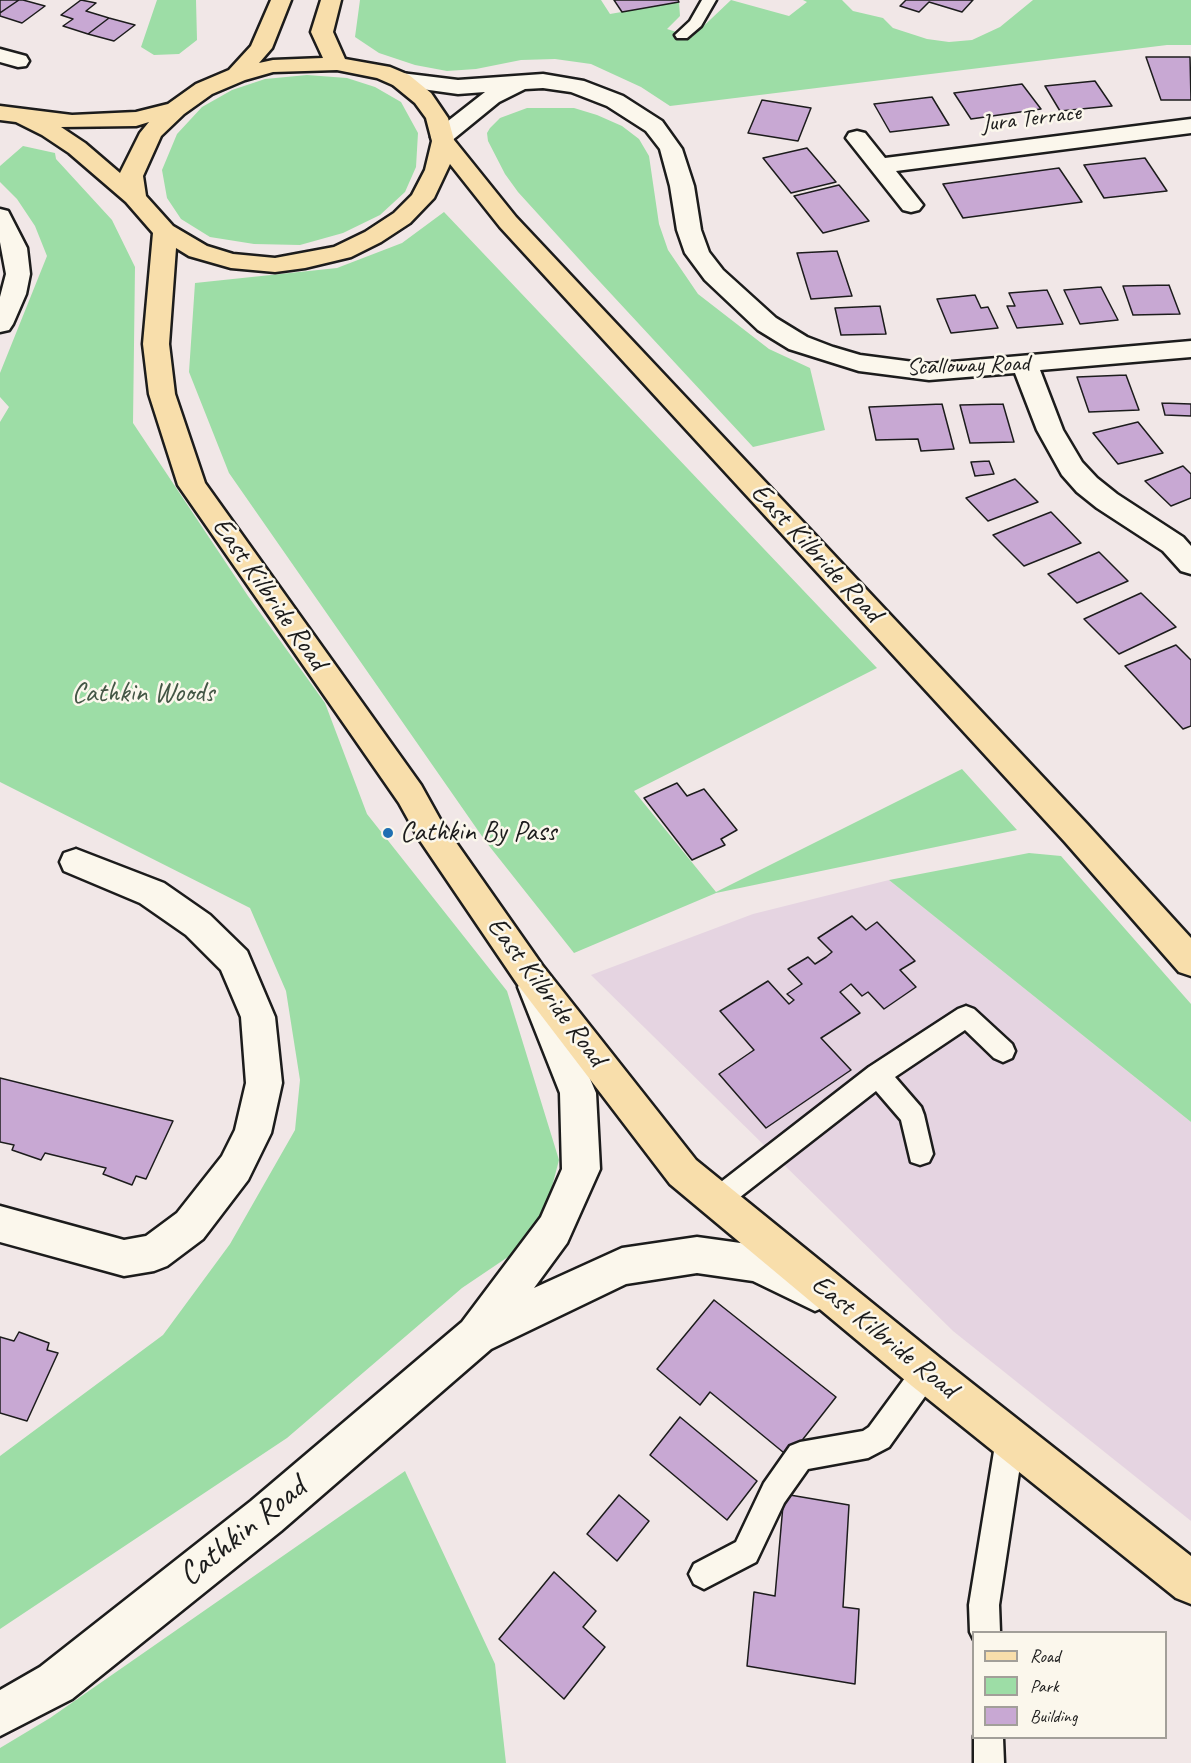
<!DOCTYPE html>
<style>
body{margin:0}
#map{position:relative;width:1191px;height:1763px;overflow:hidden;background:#f1e7e7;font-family:Caveat,sans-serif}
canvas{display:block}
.legend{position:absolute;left:972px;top:1631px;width:195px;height:108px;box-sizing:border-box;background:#fbf7ec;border:2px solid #a29f99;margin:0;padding:8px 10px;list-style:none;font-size:18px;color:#1c1c1c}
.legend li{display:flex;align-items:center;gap:12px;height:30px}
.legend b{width:30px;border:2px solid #a29f99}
</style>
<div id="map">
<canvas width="1191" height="1763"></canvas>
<ul class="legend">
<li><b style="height:8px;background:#f8deab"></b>Road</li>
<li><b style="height:16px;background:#9ddda6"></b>Park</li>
<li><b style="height:16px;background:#c8a8d3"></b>Building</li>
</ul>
</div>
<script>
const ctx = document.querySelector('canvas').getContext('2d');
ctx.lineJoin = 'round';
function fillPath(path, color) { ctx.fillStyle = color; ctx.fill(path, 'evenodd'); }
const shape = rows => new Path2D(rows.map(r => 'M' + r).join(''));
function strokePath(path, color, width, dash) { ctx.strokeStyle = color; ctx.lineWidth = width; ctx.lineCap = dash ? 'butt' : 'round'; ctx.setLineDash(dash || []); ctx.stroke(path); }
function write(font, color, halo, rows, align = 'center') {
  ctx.font = font + ' Caveat,sans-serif'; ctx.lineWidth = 5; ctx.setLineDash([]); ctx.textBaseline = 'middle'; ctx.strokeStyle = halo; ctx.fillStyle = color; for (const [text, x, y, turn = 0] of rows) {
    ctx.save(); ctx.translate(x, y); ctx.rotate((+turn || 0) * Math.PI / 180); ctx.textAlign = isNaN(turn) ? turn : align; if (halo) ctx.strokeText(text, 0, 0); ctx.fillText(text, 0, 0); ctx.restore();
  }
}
const built = shape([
 [889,880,1191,1122,1191,1521,953,1331,591,975,753,914]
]);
const green = shape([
 [157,0,196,0,197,40,179,54,154,55,141,47],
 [360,0,601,0,610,14,679,2,680,16,667,29,692,37,731,0,789,16,807,2,803,0,842,0,853,11,883,18,893,28,927,39,949,42,972,40,1000,27,1033,0,1191,0,1191,45,1167,45,670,106,641,87,591,64,555,59,521,60,476,69,447,71,415,65,379,53,355,37],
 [307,75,347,78,375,87,401,102,418,133,416,167,405,192,380,215,343,233,300,245,254,244,210,237,181,219,167,198,162,170,177,134,202,107,232,90,265,79],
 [527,108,574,108,597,115,622,126,639,139,649,156,659,224,668,250,698,294,769,349,810,368,825,430,753,447,588,269,518,192,505,174,488,141,487,133,490,128,500,118],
 [23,146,55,153,56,159,112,220,135,267,133,423,248,596,325,703,367,814,507,991,559,1160,539,1236,462,1288,287,1438,0,1629,0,1456,163,1335,230,1244,295,1130,300,1080,286,991,250,908,0,782,0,422,9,407,0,397,0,373,47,256,35,226,17,199,0,182,0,166],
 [444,212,877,668,634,791,716,892,962,769,1017,830,716,893,574,953,486,842,229,473,189,372,195,283,337,268,402,243],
 [1029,853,1061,856,1191,1004,1191,1122,889,880],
 [405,1471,495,1664,506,1763,0,1763,0,1748,50,1718]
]);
const building = shape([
 [0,0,19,0,0,13,0,0],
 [19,0,23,0,45,6,22,23,0,16,0,13,19,0],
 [81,0,96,3,86,11,109,18,88,34,63,26,73,19,61,15,81,0],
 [614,0,678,0,679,2,622,12,614,0],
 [906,0,973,0,962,12,929,2,919,12,900,6,906,0],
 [109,18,135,25,114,41,88,34,109,18],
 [1146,57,1190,57,1191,100,1161,100,1146,57],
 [1095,81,1112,106,1060,111,1045,86,1095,81],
 [1022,84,1041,109,971,119,954,93,1022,84],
 [932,97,949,125,890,132,874,104,932,97],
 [762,100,811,108,798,141,748,133,762,100],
 [807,148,836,182,791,193,763,158,807,148],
 [1145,158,1167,191,1104,198,1084,165,1145,158],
 [1059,168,1082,202,963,218,943,184,1059,168],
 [839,185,869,221,823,233,794,196,839,185],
 [837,251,852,296,811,299,797,253,837,251],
 [1169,285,1180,314,1133,315,1123,286,1169,285],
 [1101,287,1118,320,1080,324,1064,290,1101,287],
 [1047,290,1063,324,1017,328,1007,306,1015,306,1009,293,1047,290],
 [975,295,981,308,988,307,998,328,951,333,937,299,975,295],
 [880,306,886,334,841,335,835,308,880,306],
 [1126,375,1139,410,1089,412,1077,377,1126,375],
 [1162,403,1191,404,1191,416,1165,415,1162,403],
 [942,404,954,449,921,451,918,439,876,440,869,407,942,404],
 [1003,404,1014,442,970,443,960,405,1003,404],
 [1138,422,1163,453,1118,464,1093,433,1138,422],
 [989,461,994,474,975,476,971,462,989,461],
 [1183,466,1191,474,1191,498,1171,506,1145,481,1183,466],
 [1015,479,1038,502,988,521,966,498,1015,479],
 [1051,512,1081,543,1024,566,993,535,1051,512],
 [1099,552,1128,581,1077,603,1048,574,1099,552],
 [1141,593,1176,627,1119,654,1084,619,1141,593],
 [1176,645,1191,660,1191,726,1183,729,1125,666,1176,645],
 [677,783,687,796,704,789,737,830,721,839,725,845,692,860,644,798,677,783],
 [852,916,866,930,877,922,915,961,900,970,916,987,884,1009,868,992,862,996,851,984,840,992,860,1013,821,1038,851,1070,766,1128,719,1074,754,1050,720,1011,768,981,789,1004,794,1000,787,994,802,984,788,969,808,957,815,964,826,957,832,952,818,938,852,916],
 [0,1078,173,1121,146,1179,136,1176,132,1185,103,1174,106,1168,45,1153,41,1160,12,1150,14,1145,0,1142,0,1078],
 [714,1300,836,1397,789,1457,710,1392,700,1405,657,1369,714,1300],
 [19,1332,49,1343,47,1350,58,1353,27,1421,0,1413,0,1337,14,1341,19,1332],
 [680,1417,757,1481,727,1520,650,1455,680,1417],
 [784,1494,849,1505,843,1607,859,1609,855,1684,747,1666,754,1592,775,1596,784,1494],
 [619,1495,649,1521,617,1561,587,1534,619,1495],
 [554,1572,596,1611,583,1627,605,1647,564,1699,499,1639,554,1572]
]);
const lane = shape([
 [702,0,716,0,701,26,687,38,677,38,675,35,690,21,702,0],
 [966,1006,974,1009,1012,1044,1015,1051,1012,1058,1003,1062,994,1058,965,1030,895,1077,921,1107,924,1115,933,1154,929,1162,920,1165,911,1162,901,1120,876,1091,726,1208,717,1212,708,1208,704,1200,708,1192,869,1067,958,1009,966,1006],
 [926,1359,936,1363,940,1372,936,1381,889,1447,868,1458,808,1469,784,1503,756,1562,704,1589,694,1584,689,1574,694,1564,736,1542,764,1483,790,1446,800,1442,863,1431,869,1427,916,1363,926,1359],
 [1010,1425,1020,1429,1024,1439,999,1605,1000,1632,974,1632,974,1640,970,1632,969,1605,996,1439,1000,1429,1010,1425],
 [974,1736,1003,1738,1004,1763,974,1763,974,1736]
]);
const street = shape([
 [0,49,26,56,29,61,26,66,18,67,0,62,0,49],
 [401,73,458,80,543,74,584,81,623,96,662,121,682,149,694,186,701,230,709,252,723,270,776,318,807,337,833,347,860,355,929,364,1191,341,1191,357,1040,370,1063,430,1082,462,1097,478,1117,494,1183,537,1191,546,1191,574,1181,571,1163,551,1097,508,1077,492,1062,475,1037,430,1015,373,929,380,859,371,789,349,758,330,705,280,685,253,677,230,670,186,660,149,646,131,607,106,571,92,543,88,525,89,499,102,450,142,442,144,434,142,431,137,434,132,485,92,458,94,393,85,390,80,393,75,401,73],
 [1191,119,1191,133,896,171,923,205,919,210,911,212,903,210,846,138,849,133,857,131,865,133,885,158,1191,119],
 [0,209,8,211,27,248,30,274,26,294,13,324,9,330,0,332,0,297,6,274,0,242,0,209],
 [76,849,164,883,210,915,247,951,275,1017,282,1083,271,1133,248,1180,203,1239,167,1266,154,1271,124,1276,0,1242,0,1206,124,1240,146,1236,177,1213,222,1156,235,1130,246,1083,241,1017,221,970,186,935,140,903,64,871,60,862,64,853,76,849]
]);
const secondary = shape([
 [535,972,547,977,596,1093,600,1169,567,1243,534,1288,622,1248,697,1237,755,1245,814,1269,829,1279,834,1292,829,1305,815,1311,753,1281,697,1273,626,1284,491,1349,281,1531,72,1699,0,1736,0,1690,40,1667,251,1501,462,1322,541,1217,562,1169,560,1093,518,987,523,977,535,972]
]);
const primary = shape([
 [271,0,291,0,272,48,259,63,273,60,323,58,311,32,321,0,341,0,333,32,345,59,390,67,409,75,431,93,448,118,454,140,516,217,1087,824,1191,938,1191,976,1179,972,1065,842,500,227,450,164,434,198,410,223,381,242,351,257,305,268,275,272,231,268,189,256,176,248,169,344,175,394,205,483,421,785,441,821,542,965,696,1160,940,1358,1191,1556,1191,1604,1176,1598,912,1386,670,1184,518,985,419,839,399,803,178,485,149,394,143,344,153,233,126,202,69,153,42,135,16,122,0,120,0,106,72,115,136,112,168,104,196,84,229,70,251,46,271,0],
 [337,70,377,78,393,85,415,103,426,118,432,141,425,170,412,195,394,213,365,232,334,247,275,258,233,254,207,246,173,226,146,196,143,176,161,136,184,114,212,94,245,80,273,72,337,70],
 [149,122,140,133,120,173,85,143,61,127,136,126,149,122]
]);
const markers = [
 [388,833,6,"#1f6fb2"]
];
const farStreetnames = [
 ["Jura Terrace",1031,119,-7],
 ["Scalloway Road",968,366,-2]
];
const streetNames = [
 ["East Kilbride Road",816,553,47],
 ["East Kilbride Road",269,594,55],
 ["East Kilbride Road",546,992,53],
 ["East Kilbride Road",884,1337,39]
];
const parkNames = [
 ["Cathkin Woods",143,694]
];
const poiNames = [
 ["Cathkin By Pass",400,833]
];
const nearStreetnames = [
 ["Cathkin Road",243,1532,-39]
];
fillPath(built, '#e5d4e1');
fillPath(green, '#9ddda6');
fillPath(building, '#c8a8d3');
strokePath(building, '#1c1c1c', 1.5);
strokePath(lane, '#1c1c1c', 5);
strokePath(street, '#1c1c1c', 5);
strokePath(secondary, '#1c1c1c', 5);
strokePath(primary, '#1c1c1c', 5);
fillPath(lane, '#fbf7ec');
fillPath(street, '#fbf7ec');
fillPath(secondary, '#fbf7ec');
fillPath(primary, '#f8deab');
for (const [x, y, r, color] of markers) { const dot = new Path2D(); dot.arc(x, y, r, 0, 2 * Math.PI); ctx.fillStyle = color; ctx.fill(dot); strokePath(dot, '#fbf7ec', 2); }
write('24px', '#1c1c1c', '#fbf7ec', farStreetnames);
write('28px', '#1c1c1c', '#fbf7ec', streetNames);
write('28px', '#435645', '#fbf7ec', parkNames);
write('28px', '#1c1c1c', '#fbf7ec', poiNames, 'left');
write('33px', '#1c1c1c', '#fbf7ec', nearStreetnames);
</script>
